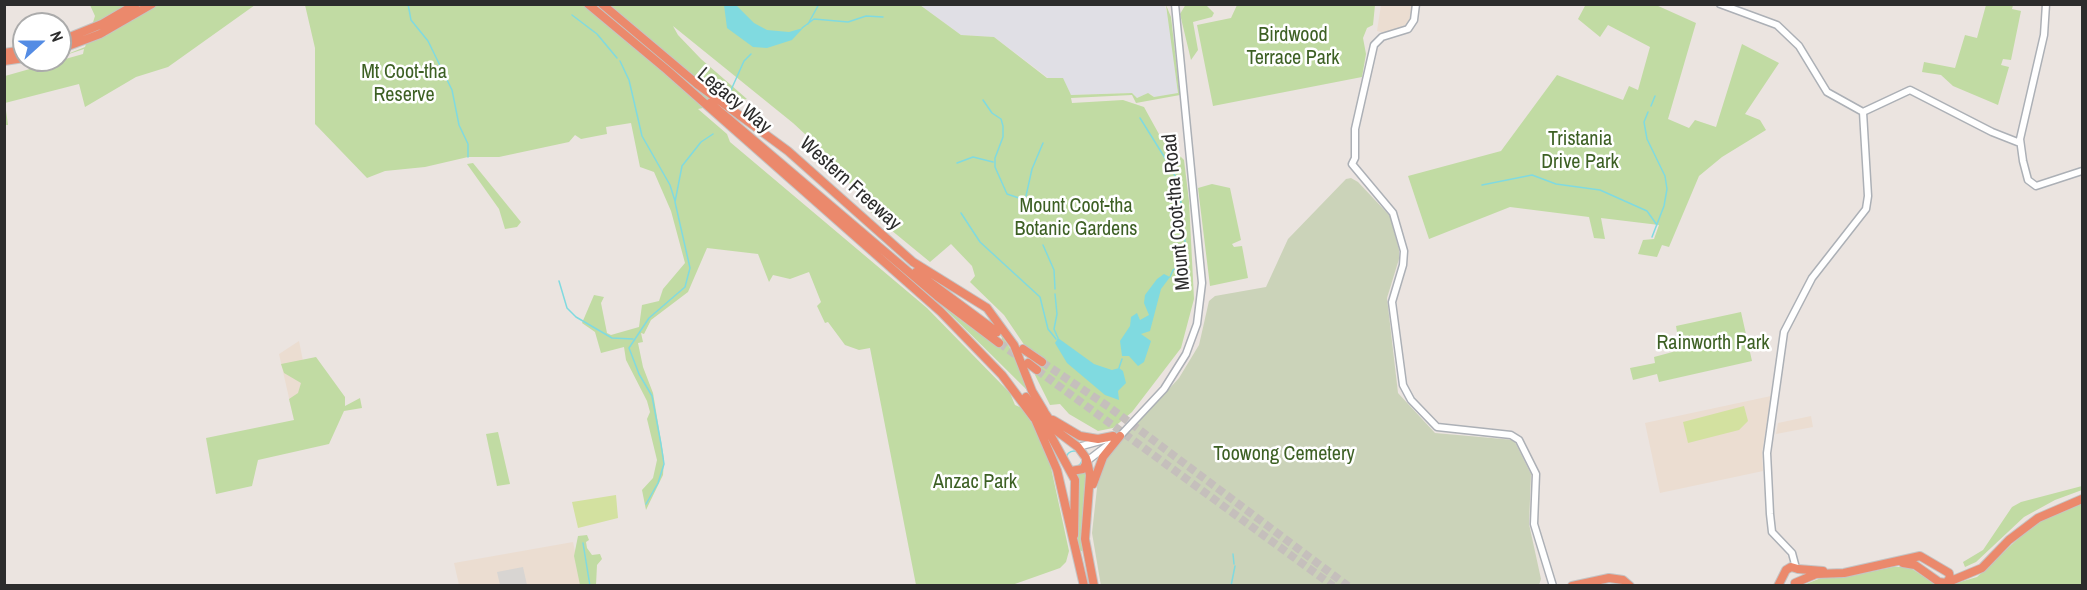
<!DOCTYPE html>
<style>
body{margin:0}
#map{position:relative;width:2087px;height:590px;overflow:hidden;background:#ebe4e0;font-family:"Archivo Narrow",sans-serif}
canvas{display:block}
.frame{position:absolute;inset:0;border:6px solid #2c2c2c;pointer-events:none}
.north{position:absolute;left:12px;top:12px;width:60px;height:60px;box-sizing:border-box;background:#fff;border:2px solid #ababab;border-radius:50%;rotate:69deg;font-size:16px;font-weight:700;line-height:24px;text-align:center;color:#2c2c2c}
.north::after{content:'';display:block;margin:auto;width:21px;height:27px;background:#548ce4;clip-path:polygon(50% 0,100% 100%,50% 72%,0 100%)}
</style>
<div id="map">
<canvas width="2087" height="590"></canvas>
<div class="frame"></div>
<div class="north">N</div>
</div>
<script>
const ctx = document.querySelector('canvas').getContext('2d');
ctx.lineJoin = 'round';
function fillPath(path, color) { ctx.fillStyle = color; ctx.fill(path, 'evenodd'); }
const shape = rows => new Path2D(rows.map(r => 'M' + r).join(''));
function strokePath(path, color, width, dash) { ctx.strokeStyle = color; ctx.lineWidth = width; ctx.lineCap = dash ? 'butt' : 'round'; ctx.setLineDash(dash || []); ctx.stroke(path); }
function write(font, color, halo, rows, align = 'center') {
  ctx.font = font + ' "Archivo Narrow",sans-serif'; ctx.lineWidth = 5; ctx.setLineDash([]); ctx.textBaseline = 'middle'; ctx.strokeStyle = halo; ctx.fillStyle = color; for (const [text, x, y, turn = 0] of rows) {
    ctx.save(); ctx.translate(x, y); ctx.rotate((+turn || 0) * Math.PI / 180); ctx.textAlign = isNaN(turn) ? turn : align; if (halo) ctx.strokeText(text, 0, 0); ctx.fillText(text, 0, 0); ctx.restore();
  }
}
const industrial = shape([
 [920,5,1164,5,1169,17,1178,94,1154,97,1151,94,1136,98,1132,93,1071,95,994,37,961,35]
]);
const education = shape([
 [1381,5,1413,5,1408,25,1385,33,1377,31],
 [299,341,314,416,294,420,279,354],
 [1771,396,1762,453,1763,471,1660,493,1645,423],
 [1811,416,1813,427,1776,434,1778,423],
 [573,542,582,585,459,585,454,563]
]);
const green = shape([
 [1186,4,1206,5,1214,13,1212,17,1193,22,1198,50,1191,60,1180,14],
 [1586,4,1656,5,1696,23,1668,119,1689,128,1695,120,1716,127,1742,44,1779,63,1745,114,1760,120,1766,130,1722,157,1699,176,1669,247,1662,245,1657,257,1638,254,1643,240,1654,239,1659,225,1601,218,1605,239,1594,238,1589,217,1510,207,1429,239,1408,176,1501,151,1557,75,1623,100,1629,86,1638,90,1650,47,1608,25,1600,37,1578,19],
 [90,5,255,5,168,67,136,77,85,107,79,84,5,103,8,125,5,125,5,76,83,54,84,49,60,57,85,47,95,16],
 [305,5,920,5,961,35,994,37,1047,78,1063,78,1071,95,1132,93,1137,98,1148,93,1154,97,1178,93,1166,5,1171,17,1180,95,1136,103,1132,95,1071,98,1072,103,1123,100,1144,107,1160,136,1184,160,1189,201,1194,299,1181,348,1132,412,1113,428,1098,431,1069,414,1060,404,1050,405,1035,375,1044,360,1025,346,1004,315,970,282,975,276,972,266,951,244,930,262,874,216,831,158,793,123,673,26,678,35,701,59,747,99,698,109,727,134,730,142,927,308,1010,393,1015,405,1022,408,1041,437,1050,463,1069,551,1066,562,1060,568,1012,585,916,585,870,348,859,350,845,345,828,322,825,323,817,306,821,302,809,272,790,279,773,275,769,282,758,254,707,248,688,292,651,320,644,334,641,333,643,342,638,343,643,367,653,393,664,459,663,475,646,510,642,490,653,478,657,460,647,419,650,412,647,401,626,360,624,347,601,353,595,332,582,323,594,295,604,297,601,303,607,333,611,335,639,327,642,305,659,301,663,289,685,263,671,211,654,172,640,167,631,123,606,127,607,134,581,139,575,135,569,142,499,157,468,157,425,167,385,171,367,178,315,124,315,48],
 [1237,5,1375,5,1373,25,1367,28,1363,38,1366,54,1362,77,1213,106,1197,25,1231,18],
 [1986,5,2013,5,2012,9,2021,11,2011,60,2003,59,2001,65,2009,67,1998,105,1953,86,1941,75,1922,72,1924,62,1955,68,1965,35,1977,38],
 [473,163,521,222,517,227,505,229,499,209,467,164],
 [1212,184,1230,188,1241,240,1232,244,1234,247,1242,246,1248,278,1210,286,1198,188],
 [933,297,1001,349,1002,338,997,328,1011,350,1030,393],
 [1741,312,1752,361,1659,382,1657,374,1633,380,1630,368,1655,363,1654,357,1680,350,1676,326],
 [316,357,345,397,345,406,360,398,362,408,344,411,329,444,258,460,252,486,216,494,206,438,294,420,289,399,298,393,301,383,284,373,281,364],
 [498,432,510,484,497,486,486,434],
 [1087,470,1083,550,1079,553,1077,524,1079,490,1075,475],
 [2082,486,2082,490,2055,500,2024,517,1976,562,1965,567,1963,562,1983,550,2012,507,2021,502],
 [2082,503,2081,585,1946,586,1977,577,2021,536,2044,519],
 [587,535,589,540,586,542,587,548,592,555,600,554,602,559,597,565,596,585,580,585,574,556,578,536],
 [1893,567,1909,567,1938,586,1801,586,1826,576,1851,576]
]);
const cemetery = shape([
 [1351,178,1358,182,1390,216,1399,250,1399,259,1387,298,1398,393,1435,433,1514,440,1531,474,1529,524,1541,579,1539,585,1101,586,1092,533,1098,479,1109,454,1179,378,1199,345,1209,301,1215,296,1266,287,1288,239,1346,179]
]);
const pitch = shape([
 [1744,406,1748,421,1739,430,1688,443,1683,422],
 [616,495,618,518,578,528,572,502]
]);
const plaza = shape([
 [523,567,527,585,500,585,497,572]
]);
const water = shape([
 [724,5,736,5,754,23,767,30,789,32,803,28,792,40,767,48,753,47,727,28],
 [1164,274,1170,277,1161,289,1150,331,1141,334,1151,341,1144,362,1138,366,1129,356,1122,356,1120,341,1130,326,1131,317,1137,313,1140,320,1149,315,1144,303,1145,295,1157,279],
 [1058,338,1094,364,1112,370,1119,368,1123,371,1126,383,1118,391,1119,400,1105,395,1067,363,1055,343]
]);
const stream = shape([
 [408,4,411,20,428,41,452,90,459,125,468,144,468,157],
 [572,15,597,34,617,58],
 [808,24,819,4],
 [802,28,814,19,848,22,866,16,883,17],
 [620,61,629,80,642,136,670,185,675,201],
 [731,90,744,61,751,54],
 [983,100,992,113,1001,119,1003,126,1003,137,995,158,995,167,1007,194,1022,199],
 [1651,106,1655,96],
 [1648,112,1644,122,1647,139,1665,176,1667,189,1664,206,1652,237],
 [1140,118,1170,166,1179,184,1181,203],
 [957,163,973,157,993,162],
 [1482,185,1532,175,1556,184,1600,190,1647,211,1657,225],
 [1026,196,1032,169,1043,143],
 [961,213,980,242,1040,297,1048,329,1056,339],
 [1043,245,1054,270,1055,289],
 [1170,277,1173,270,1185,265,1187,256,1181,212],
 [559,281,567,308,576,317,612,338,633,339],
 [1055,294,1057,314,1054,329,1058,338],
 [1119,368,1122,359],
 '1066 459a8 8 0 1 1 16 0a8 8 0 1 1-16 0Z',
 [646,504,658,483,664,464,661,444,652,396,639,374,629,348,649,318,685,287,690,268,675,202,682,166,701,142,713,134],
 [583,543,590,586],
 [1233,554,1234,564],
 [1231,586,1235,566]
]);
const highwayTunnel = shape([
 [999,343,1019,357],
 [1042,362,1109,407,1348,586],
 [1037,370,1333,586]
]);
const secondary = shape([
 [1416,4,1414,20,1408,29,1382,37,1374,45,1355,129,1355,158,1352,164,1393,213,1404,251,1403,265,1392,302,1403,385,1411,400,1437,427,1511,435,1519,440,1536,474,1534,524,1553,586],
 [1720,4,1777,25,1799,46,1827,92,1863,112],
 [2046,4,2044,35,2020,139,2023,161,2028,180,2036,186,2082,171],
 [1863,112,1910,90,1992,132,2020,143],
 [1078,447,1104,440],
 [1087,461,1121,435,1164,389,1186,354,1197,324,1202,283,1175,4],
 [1796,568,1792,553,1772,532,1770,514,1767,453,1784,332,1812,278,1866,209,1868,196,1863,112]
]);
const highway = shape([
 [588,4,667,70,941,312,1002,375,1034,418],
 [602,4,697,84,788,151,913,262,987,308,1014,345,1032,391,1044,411],
 [60,41,102,24,136,4],
 [60,49,100,34,152,4],
 [4,53,24,50],
 [4,61,24,58],
 [710,103,937,296,999,343],
 [916,272,997,332],
 [1023,349,1042,362],
 [1028,363,1037,370],
 [1026,397,1039,415],
 [1045,413,1058,432,1078,447,1086,458,1086,464,1083,469,1071,471],
 [1040,416,1075,480,1074,535],
 [1035,419,1057,470,1084,586],
 [1053,420,1080,436,1098,439,1113,436],
 [1087,461,1090,475,1085,539,1094,586],
 [1093,484,1103,457,1120,436],
 [1903,563,1915,565,1939,582,1946,583],
 [1798,569,1823,571],
 [1795,583,1816,574,1844,573,1920,556,1949,573,1950,578,1946,583],
 [1946,583,1982,568,2009,540,2038,518,2082,499],
 [1572,586,1609,578,1623,580,1630,586],
 [1778,586,1786,570,1791,567,1798,569]
]);
const parkNames = [
 ["Birdwood",1293,36],
 ["Terrace Park",1293,59],
 ["Mt Coot-tha",404,73],
 ["Reserve",404,96],
 ["Tristania",1580,140],
 ["Drive Park",1580,163],
 ["Mount Coot-tha",1076,207],
 ["Botanic Gardens",1076,230],
 ["Rainworth Park",1713,344],
 ["Toowong Cemetery",1284,455],
 ["Anzac Park",975,483]
];
const streetNames = [
 ["Legacy Way",734,101,40],
 ["Western Freeway",850,184,42],
 ["Mount Coot-tha Road",1177,212,-95]
];
fillPath(industrial, '#e0dfe5');
fillPath(education, '#ebddd1');
fillPath(green, '#c1dba3');
fillPath(cemetery, '#cbd3b9');
fillPath(pitch, '#d3e1a0');
fillPath(plaza, '#d8d5d2');
fillPath(water, '#80dae0');
strokePath(stream, '#80dae0', 1.5);
strokePath(highwayTunnel, '#c5bfbc', 8, [8, 4]);
strokePath(secondary, '#acb0b6', 9);
strokePath(highway, '#c4c4c4', 10);
strokePath(secondary, '#fff', 6);
strokePath(highway, '#eb896c', 8);
write('20px', '#3d6024', '#fff', parkNames);
write('20px', '#2c2c2c', '#fff', streetNames);
</script>
